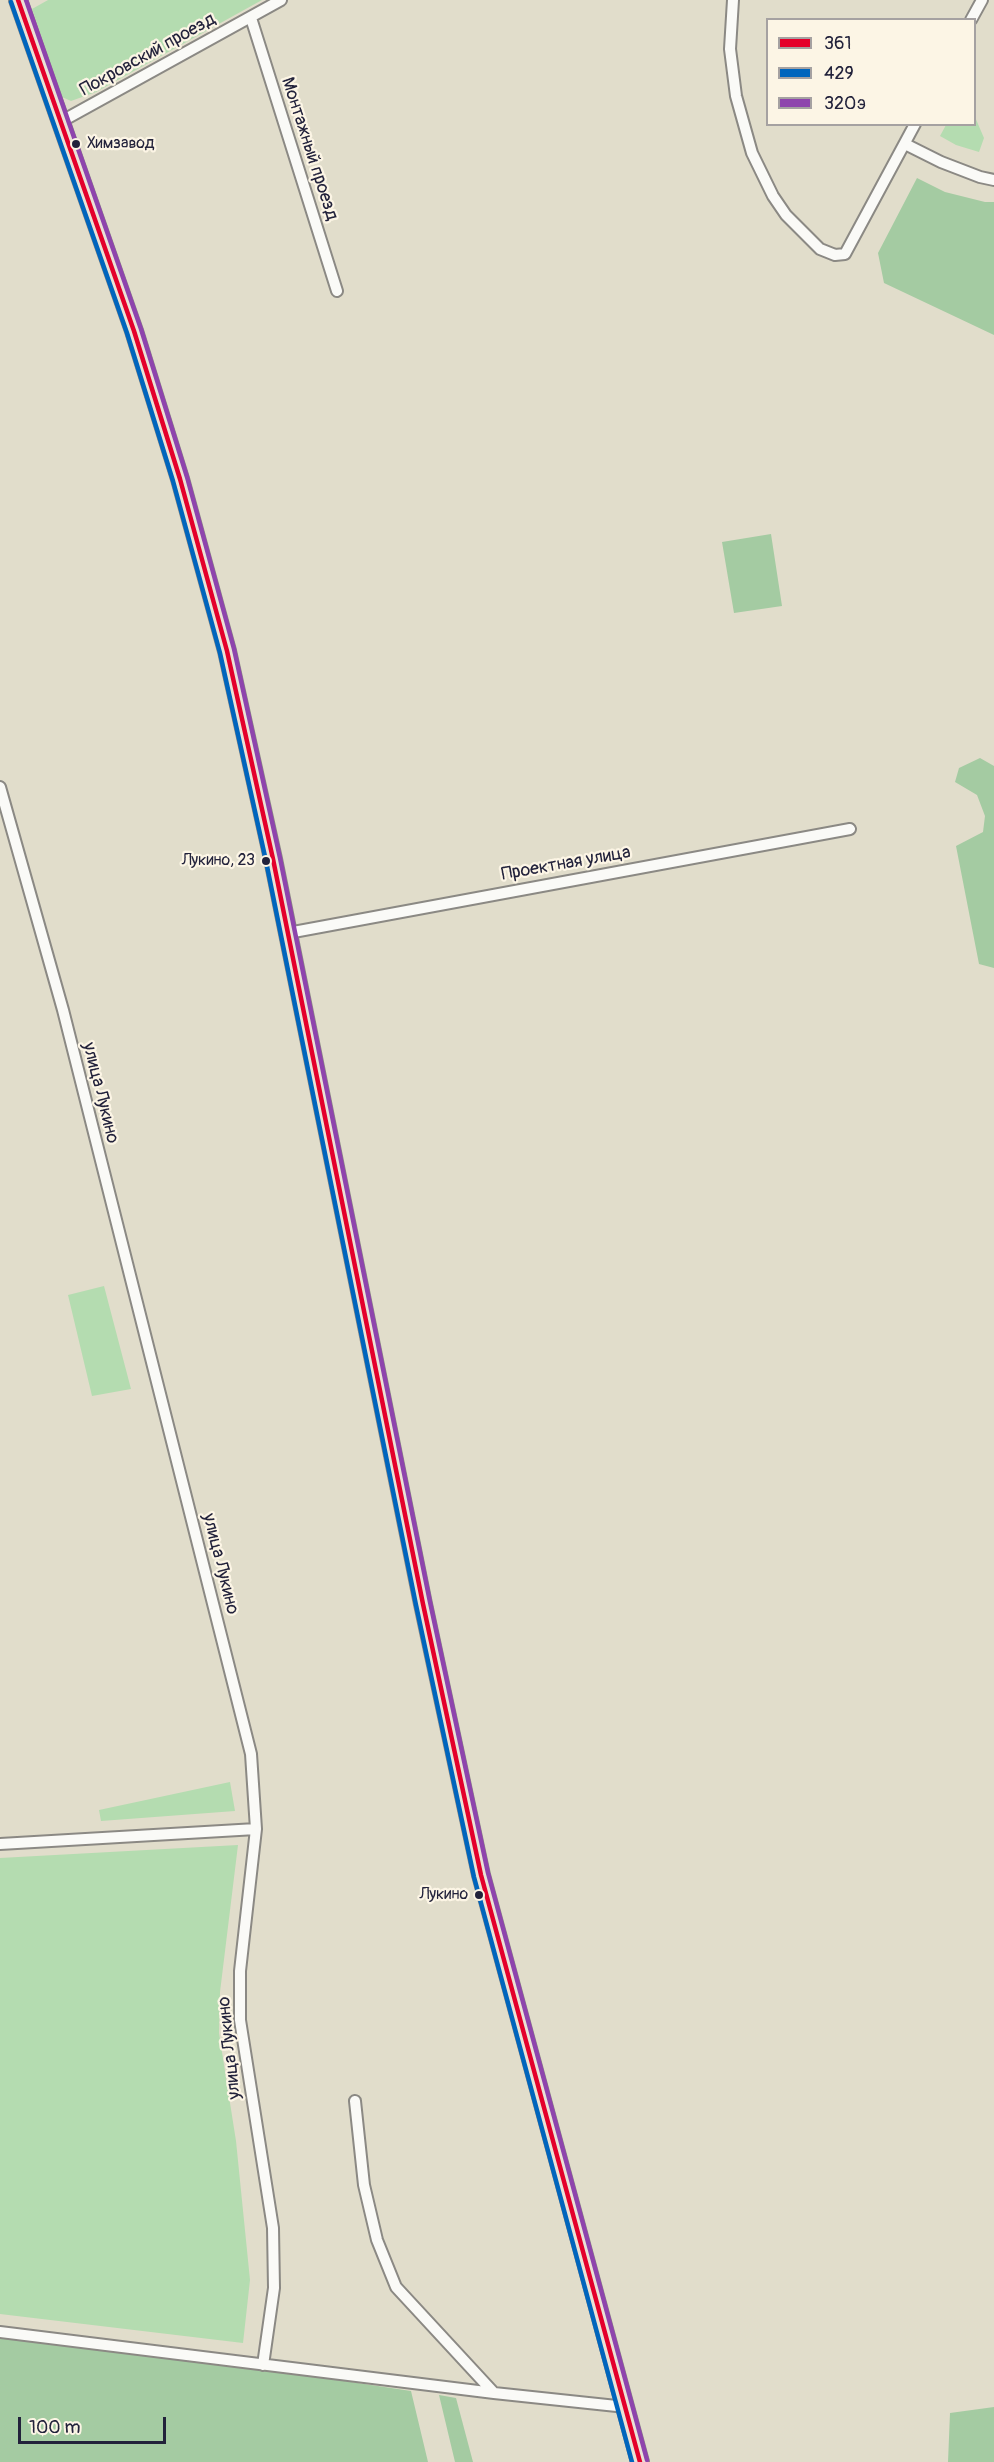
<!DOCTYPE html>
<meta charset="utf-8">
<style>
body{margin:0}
#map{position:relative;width:994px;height:2462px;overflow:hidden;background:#e1ddcb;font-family:Pangolin,sans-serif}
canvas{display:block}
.legend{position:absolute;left:766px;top:18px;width:210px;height:108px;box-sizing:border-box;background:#fcf5e5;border:2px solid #a5a1a1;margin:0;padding:8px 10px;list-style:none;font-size:18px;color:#22223b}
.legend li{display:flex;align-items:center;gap:12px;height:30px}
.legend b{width:30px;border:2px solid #a5a1a1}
.scale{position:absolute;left:18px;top:2417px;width:148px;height:27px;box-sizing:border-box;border:3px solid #22223b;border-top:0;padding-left:8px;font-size:18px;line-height:21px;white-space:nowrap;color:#22223b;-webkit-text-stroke:4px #fcf5e5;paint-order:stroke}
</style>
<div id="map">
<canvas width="994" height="2462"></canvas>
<ul class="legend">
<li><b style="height:8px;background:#e4002b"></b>361</li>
<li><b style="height:8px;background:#0065bd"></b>429</li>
<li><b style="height:8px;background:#8e44ad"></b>320э</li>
</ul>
<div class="scale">100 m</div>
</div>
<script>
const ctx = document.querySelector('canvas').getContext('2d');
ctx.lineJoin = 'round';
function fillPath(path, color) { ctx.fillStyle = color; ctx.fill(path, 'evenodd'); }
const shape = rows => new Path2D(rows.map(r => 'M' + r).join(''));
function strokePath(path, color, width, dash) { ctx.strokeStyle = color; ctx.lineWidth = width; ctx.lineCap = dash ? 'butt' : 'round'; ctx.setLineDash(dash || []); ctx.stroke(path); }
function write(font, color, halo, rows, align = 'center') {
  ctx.font = font + ' Pangolin,sans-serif'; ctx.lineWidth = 4.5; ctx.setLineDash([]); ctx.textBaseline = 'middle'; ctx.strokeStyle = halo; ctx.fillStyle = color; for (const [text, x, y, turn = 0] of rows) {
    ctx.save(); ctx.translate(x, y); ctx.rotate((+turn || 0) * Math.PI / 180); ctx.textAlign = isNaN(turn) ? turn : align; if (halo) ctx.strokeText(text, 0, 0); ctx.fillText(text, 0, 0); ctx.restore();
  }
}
const green = shape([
 [48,0,262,0,96,92,71,101,62,97,32,9],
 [975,117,984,138,979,152,956,145,940,136,946,125,974,124],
 [104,1286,131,1389,92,1396,68,1295],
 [230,1782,235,1811,101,1821,99,1810],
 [238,1845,220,1992,219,2033,236,2141,250,2280,243,2343,0,2314,0,1858]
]);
const forest = shape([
 [917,178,945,192,985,202,994,202,994,335,884,283,878,253],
 [771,534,782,606,734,613,722,542],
 [980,758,994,766,994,968,979,964,956,846,983,832,985,816,977,795,955,782,959,768],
 [0,2329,411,2391,428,2462,0,2462],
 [439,2395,456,2398,473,2462,455,2462],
 [994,2407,994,2462,948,2462,950,2413]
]);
const minor = shape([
 [733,0,730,49,736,96,752,153,773,196,786,215,820,249,835,255,845,254,915,124],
 [251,18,337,291],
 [971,20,982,0],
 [62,121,281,0],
 [905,144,941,162,980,177,994,180],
 [0,787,63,1010,251,1754,256,1829,240,1971,240,2020,273,2228,274,2288,263,2365],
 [288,933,850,829],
 [0,1844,256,1829],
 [355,2101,364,2185,377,2240,396,2287,494,2393],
 [0,2332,494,2393,626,2407]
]);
const primary = shape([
 [18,0,134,331,180,479,227,651,273,859,423,1604,481,1875,640,2462]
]);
const bus1 = shape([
 [18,0,134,331,180,479,227,651,273,859,423,1604,481,1875,640,2462]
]);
const bus2 = shape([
 [11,2,127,333,173,481,220,653,266,861,416,1605,474,1877,632,2462]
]);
const bus3 = shape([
 [26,0,141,329,187,477,234,649,280,858,430,1602,488,1873,647,2460]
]);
const markers = [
 [76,144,5,"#22223b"],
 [266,861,5,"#22223b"],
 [479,1895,5,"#22223b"]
];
const busNames = [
 ["Химзавод",87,144,"left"],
 ["Лукино, 23",255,861],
 ["Лукино",468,1895]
];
const streetNames = [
 ["Покровский проезд",148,55,-29],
 ["Монтажный проезд",309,149,72],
 ["Проектная улица",566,864,-10],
 ["улица Лукино",100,1093,76],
 ["улица Лукино",220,1564,76],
 ["улица Лукино",230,2048,-96]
];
fillPath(green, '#b4dcb0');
fillPath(forest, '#a4cba2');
strokePath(minor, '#8b8984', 14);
strokePath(primary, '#8b8984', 20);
strokePath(minor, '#fafaf7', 10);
strokePath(primary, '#eae2d6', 16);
strokePath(bus1, '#e4002b', 4.5);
strokePath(bus2, '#0065bd', 4.5);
strokePath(bus3, '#8e44ad', 4.5);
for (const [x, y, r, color] of markers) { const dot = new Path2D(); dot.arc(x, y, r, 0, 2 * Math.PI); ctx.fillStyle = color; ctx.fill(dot); strokePath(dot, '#fcf5e5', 2); }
write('16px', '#22223b', '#fcf5e5', busNames, 'right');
write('18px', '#22223b', '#fcf5e5', streetNames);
</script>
